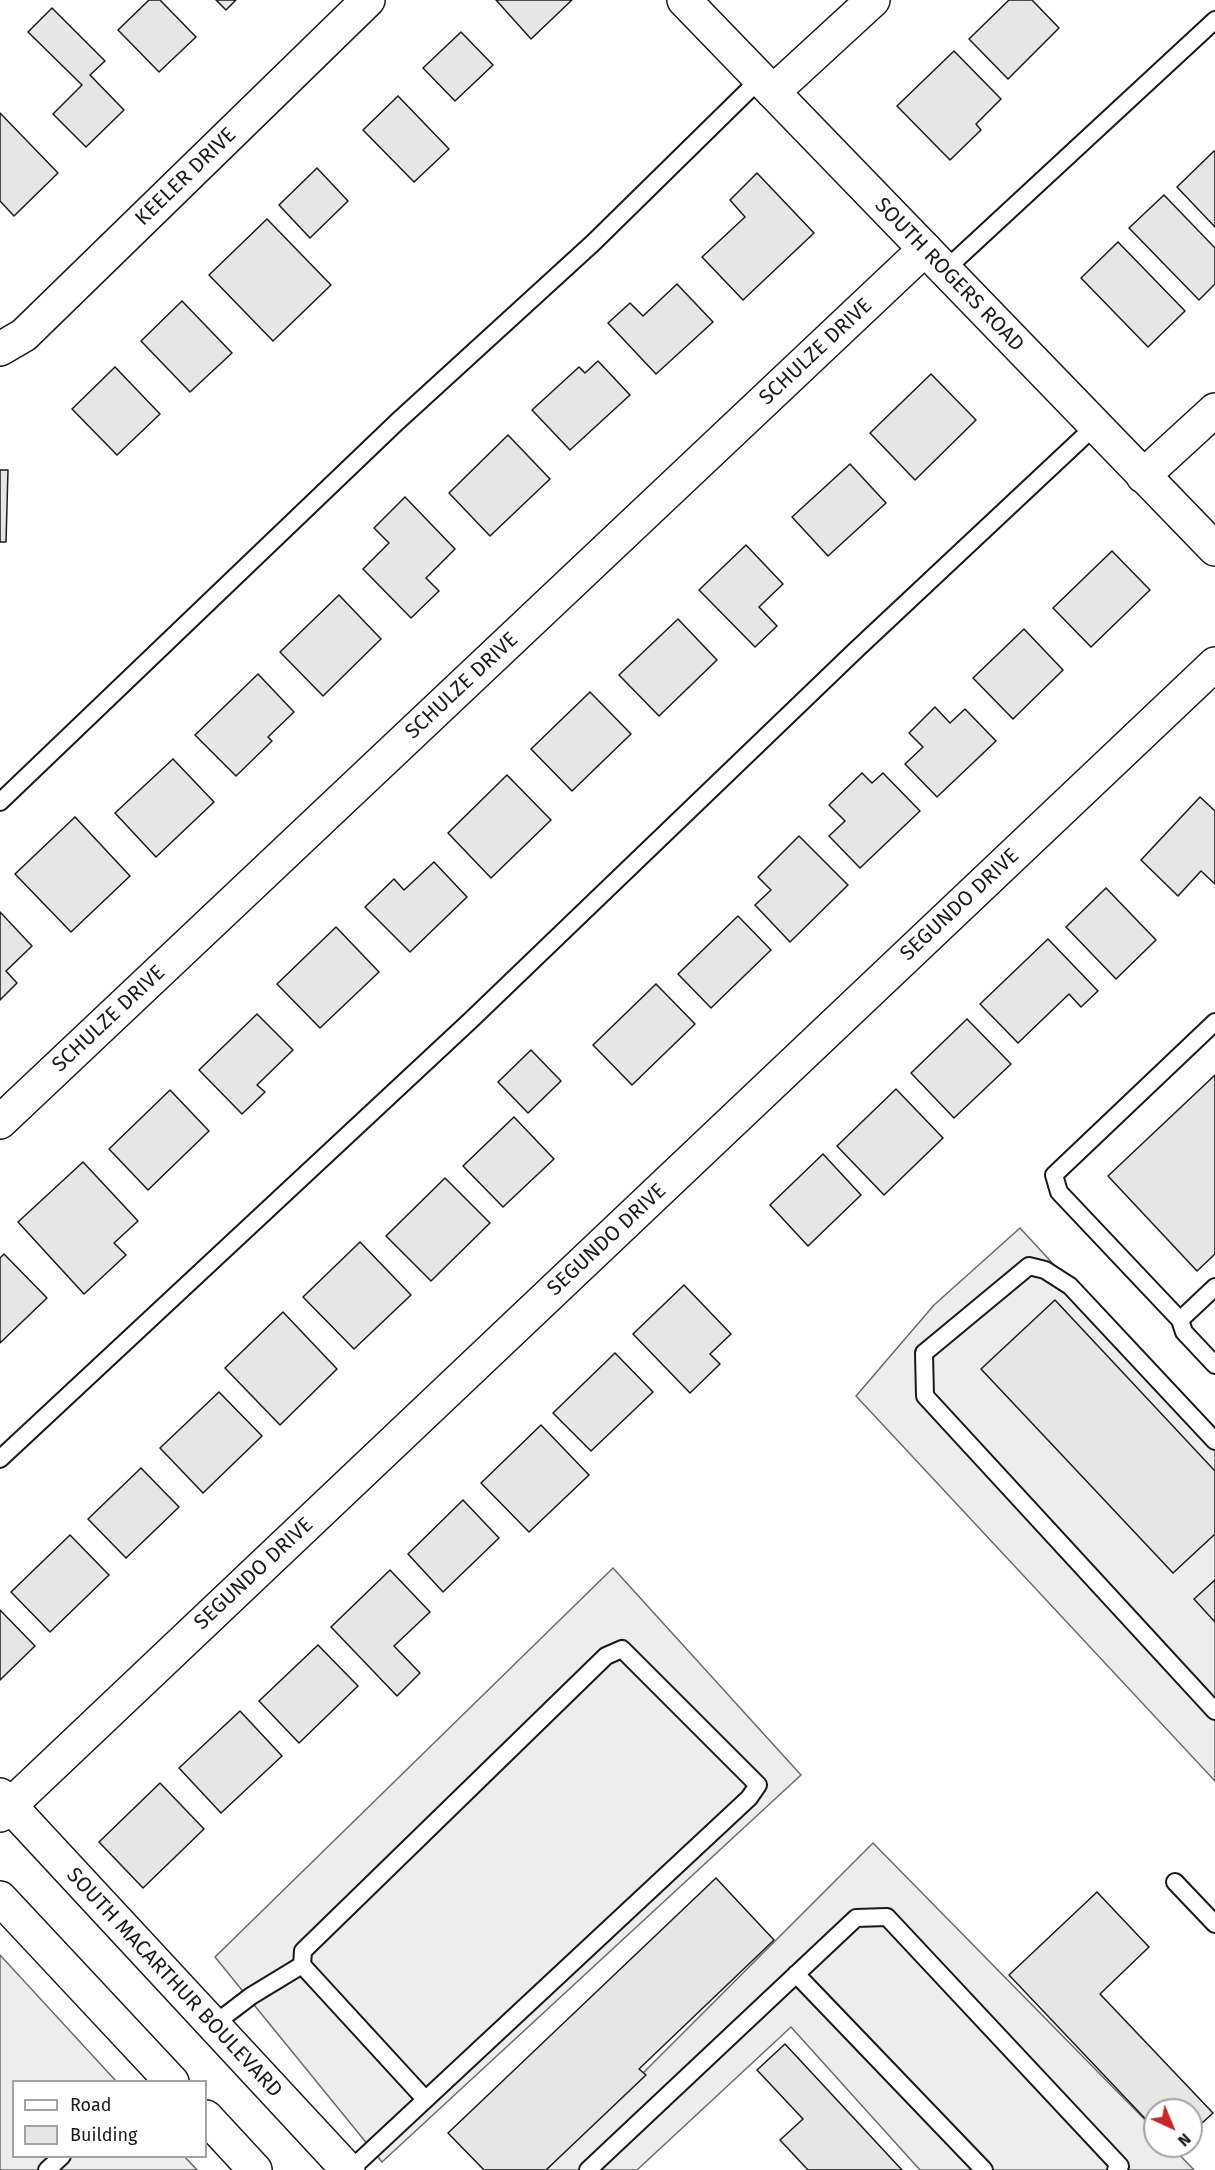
<!DOCTYPE html>
<style>
body{margin:0}
#map{position:relative;width:1215px;height:2170px;overflow:hidden;background:#fff;font-family:"Fira Sans",sans-serif}
canvas{display:block}
.legend{position:absolute;left:12px;top:2080px;width:195px;height:78px;box-sizing:border-box;background:#fff;border:2px solid #a3a3a3;margin:0;padding:8px 10px;list-style:none;font-size:18px;color:#1a1a1a}
.legend li{display:flex;align-items:center;gap:12px;height:30px}
.legend b{width:30px;border:2px solid #a3a3a3}
.north{position:absolute;left:1143px;top:2098px;width:60px;height:60px;box-sizing:border-box;background:#fff;border:2px solid #a3a3a3;border-radius:50%;rotate:136deg;font-size:16px;font-weight:700;line-height:24px;text-align:center;color:#1a1a1a}
.north::after{content:'';display:block;margin:auto;width:21px;height:27px;background:#c62828;clip-path:polygon(50% 0,100% 100%,50% 72%,0 100%)}
</style>
<div id="map">
<canvas width="1215" height="2170"></canvas>
<ul class="legend">
<li><b style="height:8px;background:#fff"></b>Road</li>
<li><b style="height:16px;background:#e6e6e6"></b>Building</li>
</ul>
<div class="north">N</div>
</div>
<script>
const ctx = document.querySelector('canvas').getContext('2d');
ctx.lineJoin = 'round';
function fillPath(path, color) { ctx.fillStyle = color; ctx.fill(path, 'evenodd'); }
const shape = rows => new Path2D(rows.map(r => 'M' + r).join(''));
function strokePath(path, color, width, dash) { ctx.strokeStyle = color; ctx.lineWidth = width; ctx.lineCap = dash ? 'butt' : 'round'; ctx.setLineDash(dash || []); ctx.stroke(path); }
function write(font, color, halo, rows, align = 'center') {
  ctx.font = font + ' "Fira Sans",sans-serif'; ctx.lineWidth = 4.5; ctx.setLineDash([]); ctx.textBaseline = 'middle'; ctx.strokeStyle = halo; ctx.fillStyle = color; for (const [text, x, y, turn = 0] of rows) {
    ctx.save(); ctx.translate(x, y); ctx.rotate((+turn || 0) * Math.PI / 180); ctx.textAlign = isNaN(turn) ? turn : align; if (halo) ctx.strokeText(text, 0, 0); ctx.fillText(text, 0, 0); ctx.restore();
  }
}
const built = shape([
 [1020,1228,1215,1439,1215,1781,856,1396,934,1305,1020,1228],
 [613,1568,801,1775,382,2162,215,1957,613,1568],
 [873,1843,1155,2130,1155,2146,1171,2146,1194,2170,920,2170,791,2027,637,2170,546,2170,873,1843],
 [0,1955,116,2081,14,2082,14,2156,185,2157,197,2170,0,2170,0,1955]
]);
const building = shape([
 [149,0,160,0,196,37,159,72,118,30,149,0],
 [216,0,236,0,226,10,216,0],
 [496,0,572,0,531,39,496,0],
 [1009,0,1032,0,1059,28,1008,79,969,39,1009,0],
 [52,8,105,61,90,75,124,110,86,147,53,114,82,85,28,32,52,8],
 [461,32,493,65,455,101,423,68,461,32],
 [954,51,1001,99,976,124,981,130,950,160,897,106,954,51],
 [398,96,449,149,414,182,363,130,398,96],
 [0,113,58,173,14,216,0,201,0,113],
 [1214,151,1215,152,1215,227,1177,187,1214,151],
 [317,168,348,201,310,238,279,205,317,168],
 [757,173,814,233,743,300,702,257,745,217,730,200,757,173],
 [1164,195,1215,248,1215,284,1199,300,1129,228,1164,195],
 [267,219,331,285,273,341,209,275,267,219],
 [1118,242,1185,311,1148,347,1081,278,1118,242],
 [677,284,713,322,656,374,608,323,630,303,643,316,677,284],
 [182,301,232,353,190,392,141,341,182,301],
 [598,361,630,395,570,450,532,410,579,367,585,373,598,361],
 [115,367,160,414,117,455,72,409,115,367],
 [931,374,976,420,915,480,870,433,931,374],
 [508,435,550,479,490,536,449,493,508,435],
 [850,464,886,503,828,556,792,517,850,464],
 [0,470,8,470,6,542,0,542,0,470],
 [405,497,455,549,426,578,439,591,411,618,363,569,389,543,374,528,405,497],
 [746,545,783,584,759,607,777,626,755,647,699,590,746,545],
 [1112,551,1150,590,1091,647,1053,608,1112,551],
 [339,595,381,639,323,696,280,652,339,595],
 [678,619,717,660,659,716,619,675,678,619],
 [1024,629,1063,670,1013,719,973,678,1024,629],
 [258,674,294,712,268,737,272,741,236,776,195,735,258,674],
 [590,692,631,734,572,791,531,749,590,692],
 [935,707,950,723,965,709,996,741,937,797,905,764,923,747,909,733,935,707],
 [173,759,214,802,156,857,115,813,173,759],
 [862,773,872,783,883,773,920,811,860,868,829,836,845,821,829,805,862,773],
 [507,775,551,820,491,878,448,833,507,775],
 [1200,797,1215,811,1215,884,1201,871,1178,896,1141,860,1200,797],
 [75,817,130,876,71,932,15,874,75,817],
 [799,836,848,885,790,942,755,905,771,890,758,877,799,836],
 [434,862,467,897,410,952,365,907,394,879,404,890,434,862],
 [1106,888,1156,940,1116,979,1066,927,1106,888],
 [0,912,32,946,6,971,17,983,0,1000,0,912],
 [738,916,771,950,711,1008,678,974,738,916],
 [336,927,379,972,320,1028,277,984,336,927],
 [1048,939,1098,991,1081,1007,1069,994,1018,1043,980,1004,1048,939],
 [656,984,695,1024,632,1085,593,1045,656,984],
 [257,1014,293,1050,257,1085,265,1092,242,1114,199,1070,257,1014],
 [967,1019,1011,1064,954,1118,911,1073,967,1019],
 [531,1050,561,1081,528,1113,498,1082,531,1050],
 [1215,1075,1215,1254,1197,1271,1108,1176,1215,1075],
 [896,1089,943,1138,884,1195,837,1146,896,1089],
 [170,1090,209,1131,148,1190,109,1149,170,1090],
 [514,1117,554,1159,503,1207,463,1166,514,1117],
 [823,1154,861,1195,808,1246,770,1205,823,1154],
 [83,1162,138,1221,114,1243,126,1255,84,1294,18,1222,83,1162],
 [445,1178,490,1223,431,1281,386,1236,445,1178],
 [360,1242,411,1295,354,1349,303,1297,360,1242],
 [4,1254,47,1298,0,1343,0,1258,4,1254],
 [684,1285,731,1334,710,1354,720,1364,690,1393,633,1334,684,1285],
 [1055,1300,1215,1471,1215,1534,1173,1573,981,1369,1055,1300],
 [283,1312,337,1369,280,1425,225,1368,283,1312],
 [615,1353,653,1392,591,1451,553,1413,615,1353],
 [219,1392,262,1436,203,1493,160,1448,219,1392],
 [541,1425,589,1475,529,1532,481,1483,541,1425],
 [141,1468,179,1507,126,1558,88,1519,141,1468],
 [463,1500,499,1538,443,1592,408,1554,463,1500],
 [70,1535,109,1575,50,1632,11,1592,70,1535],
 [390,1570,430,1612,394,1646,420,1673,397,1696,331,1627,390,1570],
 [1215,1580,1215,1622,1194,1599,1215,1580],
 [0,1610,35,1646,0,1680,0,1610],
 [318,1645,358,1686,299,1743,259,1701,318,1645],
 [240,1711,282,1756,221,1813,179,1768,240,1711],
 [160,1783,204,1829,143,1888,99,1842,160,1783],
 [716,1878,774,1940,639,2069,646,2075,546,2170,484,2170,448,2133,716,1878],
 [1097,1892,1149,1947,1100,1994,1213,2113,1191,2133,1191,2110,1155,2110,1155,2129,1009,1975,1097,1892],
 [785,2044,902,2170,808,2170,780,2140,803,2119,757,2070,785,2044]
]);
const lane = shape([
 [945,270,1215,20],
 [0,802,397,422,593,243,760,79],
 [1215,1287,1180,1320,1184,1332,1215,1365],
 [1180,1320,1059,1192,1054,1175,1215,1022],
 [1215,1441,1070,1286,1045,1270,1029,1266,924,1353,925,1396,1215,1711],
 [0,1459,471,1020,856,650,1095,426],
 [1175,1882,1215,1924],
 [796,1974,984,2170],
 [213,2025,251,1996,302,1965],
 [47,2170,62,2156],
 [350,2170,749,1798,758,1785,622,1649,606,1656,303,1951,302,1965,425,2099],
 [588,2170,856,1918,887,1917,1120,2166,1116,2170]
]);
const street = shape([
 [773,92,873,0],
 [0,349,24,335,368,0],
 [1143,476,1215,410],
 [0,1122,925,249],
 [0,1815,1215,664]
]);
const secondary = shape([
 [684,0,1215,549],
 [0,1795,348,2170],
 [0,1898,172,2082],
 [206,2117,255,2170]
]);
const streetNames = [
 ["KEELER DRIVE",186,177,-44],
 ["SOUTH ROGERS ROAD",949,275,46],
 ["SCHULZE DRIVE",816,352,-43],
 ["SCHULZE DRIVE",462,686,-43],
 ["SEGUNDO DRIVE",960,905,-43],
 ["SCHULZE DRIVE",109,1019,-43],
 ["SEGUNDO DRIVE",607,1240,-43],
 ["SEGUNDO DRIVE",254,1574,-43],
 ["SOUTH MACARTHUR BOULEVARD",174,1983,47]
];
fillPath(built, '#ededed');
strokePath(built, '#6a6a6a', 1.5);
fillPath(building, '#e6e6e6');
strokePath(building, '#1a1a1a', 1.5);
strokePath(lane, '#1a1a1a', 20);
strokePath(street, '#1a1a1a', 36);
strokePath(secondary, '#1a1a1a', 36);
strokePath(lane, '#fff', 16);
strokePath(street, '#fff', 33);
strokePath(secondary, '#fff', 33);
write('21px', '#1a1a1a', '#fff', streetNames);
</script>
